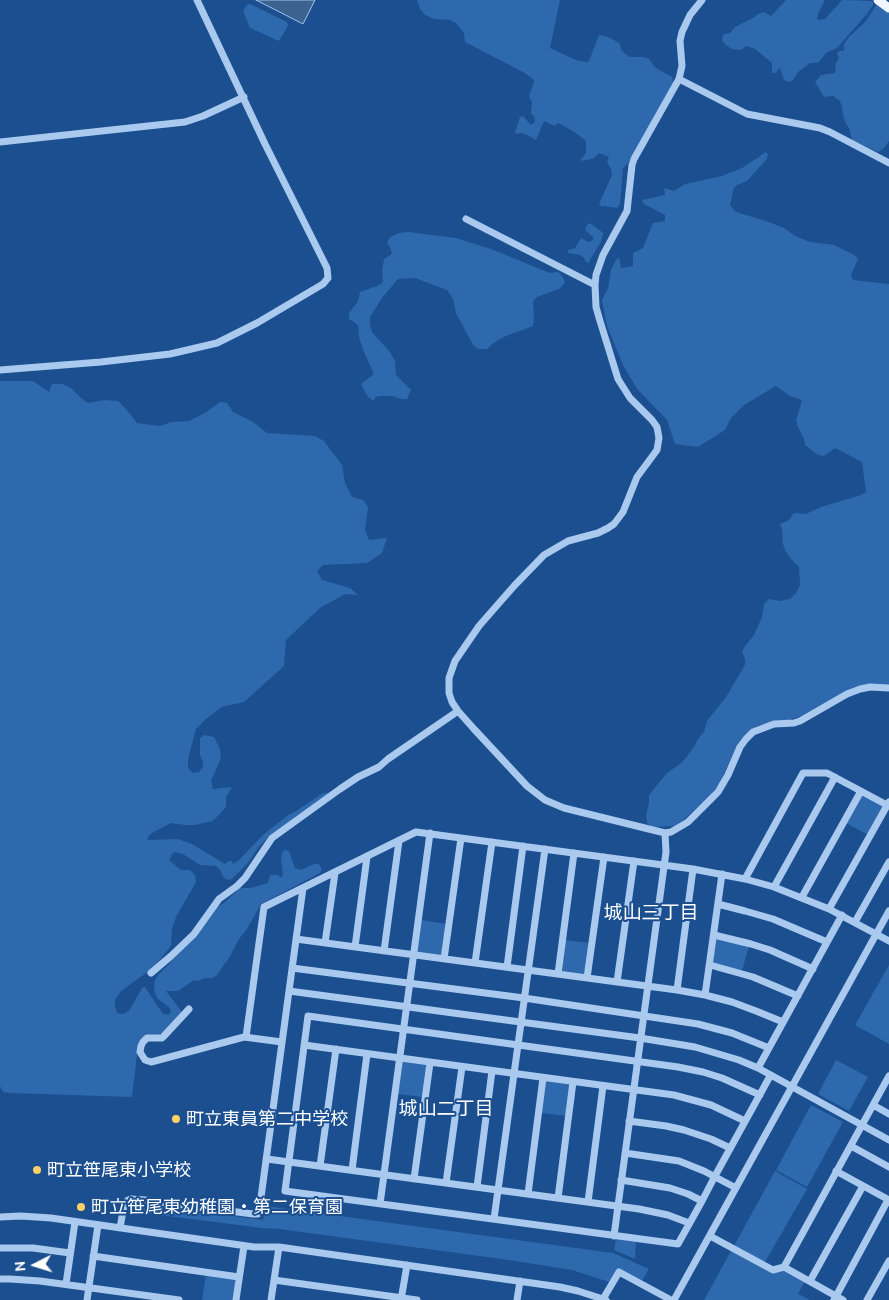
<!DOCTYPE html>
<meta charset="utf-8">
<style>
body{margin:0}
#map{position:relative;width:889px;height:1300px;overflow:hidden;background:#1b4f8f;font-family:Ubuntu,sans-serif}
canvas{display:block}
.north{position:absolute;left:10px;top:1240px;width:50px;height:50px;-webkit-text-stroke:4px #1b4f8f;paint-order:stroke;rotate:265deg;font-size:14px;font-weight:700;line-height:20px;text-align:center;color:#fff}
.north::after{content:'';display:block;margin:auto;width:18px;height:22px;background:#fff;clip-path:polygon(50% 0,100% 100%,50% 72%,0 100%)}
</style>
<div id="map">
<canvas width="889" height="1300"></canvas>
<div class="north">N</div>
</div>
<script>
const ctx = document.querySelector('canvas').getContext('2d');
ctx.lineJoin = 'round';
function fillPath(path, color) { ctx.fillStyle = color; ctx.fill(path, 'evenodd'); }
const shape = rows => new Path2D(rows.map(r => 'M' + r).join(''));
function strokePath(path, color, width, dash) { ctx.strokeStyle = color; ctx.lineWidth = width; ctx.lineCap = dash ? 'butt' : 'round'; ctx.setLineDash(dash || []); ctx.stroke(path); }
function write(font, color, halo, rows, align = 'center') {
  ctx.font = font + ' Ubuntu,"Noto Sans JP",sans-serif'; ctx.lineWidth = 4; ctx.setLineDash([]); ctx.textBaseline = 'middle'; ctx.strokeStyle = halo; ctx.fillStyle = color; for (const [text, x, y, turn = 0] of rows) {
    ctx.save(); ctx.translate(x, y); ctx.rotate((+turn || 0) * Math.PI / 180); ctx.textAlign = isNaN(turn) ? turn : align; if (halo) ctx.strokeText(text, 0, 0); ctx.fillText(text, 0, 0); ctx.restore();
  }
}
const green = shape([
 [417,0,560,0,550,48,576,60,586,62,589,61,599,35,608,37,614,40,620,44,621,49,624,53,630,57,643,57,649,59,656,68,672,77,673,82,672,86,628,163,623,168,620,204,617,208,604,206,602,207,599,204,612,175,611,169,607,162,609,157,599,153,594,158,582,161,581,159,586,153,586,142,585,140,573,131,558,123,555,126,544,121,536,140,527,135,522,133,516,134,515,132,520,117,523,116,531,125,535,122,534,116,531,114,532,102,529,96,534,82,533,79,523,72,465,42,464,33,456,23,450,20,434,19,425,15,420,9],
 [786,0,825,0,819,12,817,18,818,20,825,19,842,0,873,1,873,5,867,14,837,48,826,53,819,62,815,63,810,63,798,72,793,80,789,82,784,80,780,68,775,73,772,73,772,63,755,49,746,46,741,50,732,49,727,46,723,42,722,37,724,34,730,33,735,27,753,18,758,14,764,12,771,16],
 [248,4,250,4,287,22,288,25,286,29,279,41,250,28,244,13,244,9],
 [877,4,889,11,889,141,884,148,878,152,852,140,849,128,846,124,843,115,842,107,840,101,833,96,824,97,815,82,821,75,835,73,836,69,835,65,839,58,837,54,839,51,843,51,845,48,843,46,848,38,865,22],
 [765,152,768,154,767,159,747,181,737,185,734,188,730,205,735,211,739,213,766,221,784,228,795,236,810,242,834,245,854,255,858,259,851,275,853,280,889,284,889,685,866,684,854,687,801,716,787,721,773,722,758,726,750,731,744,736,737,745,721,781,710,796,683,820,674,826,652,827,647,823,646,815,649,803,649,795,666,774,681,763,685,759,693,748,700,736,704,732,707,721,726,697,745,665,745,659,742,652,745,646,754,635,762,617,764,604,769,599,779,601,790,599,796,593,800,585,799,567,792,560,786,552,783,544,782,530,780,524,789,520,794,513,806,514,821,507,861,495,866,492,862,462,835,448,824,456,818,455,805,445,804,439,798,427,796,421,802,400,790,396,776,386,744,405,731,418,725,430,698,447,675,444,667,420,637,389,623,365,607,326,602,300,608,288,611,270,616,260,619,257,621,268,633,266,633,253,643,248,653,223,665,221,665,215,644,204,642,200,665,195,664,188,674,191,685,184,722,176,742,168,759,157],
 [590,223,602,232,603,234,601,242,591,258,589,263,586,262,584,258,580,255,568,253,568,250,575,248,581,238,589,242,593,240,593,237,585,230,587,225],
 [408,232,456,238,491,249,550,273,558,272,563,277,565,283,559,289,537,297,533,301,534,320,533,326,506,336,495,342,487,349,478,349,473,345,456,313,453,299,447,290,415,278,398,279,382,298,370,317,370,324,372,332,390,352,395,361,396,375,411,390,407,399,401,399,392,396,381,396,375,397,374,401,368,397,361,384,374,374,364,352,359,337,358,326,354,322,349,319,349,313,358,301,360,292,377,286,383,282,382,271,384,259,392,254,390,247,387,243,390,237,399,233],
 [0,381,33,381,49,392,52,384,62,384,71,388,81,398,88,403,104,400,118,401,127,410,137,423,160,426,171,422,189,421,205,413,220,402,227,403,233,412,253,422,267,433,315,436,324,441,342,465,345,483,352,497,363,500,368,507,365,530,369,540,387,538,382,553,367,563,323,565,317,571,322,580,350,588,358,595,345,594,320,608,286,640,284,666,244,702,222,707,206,719,196,729,188,759,188,768,193,773,199,772,203,767,203,762,200,755,200,738,204,735,214,737,220,749,221,758,211,781,213,789,232,787,226,797,226,807,213,821,195,825,186,825,171,823,150,834,147,840,178,839,192,844,225,864,229,861,232,861,233,864,239,860,263,835,288,815,293,813,323,793,329,793,269,836,258,848,248,863,232,879,228,880,224,878,220,870,216,866,200,865,183,854,175,852,172,854,169,860,181,870,190,870,195,875,196,882,176,917,172,929,171,946,157,963,149,971,121,991,115,1000,115,1007,117,1013,123,1014,129,1011,142,988,145,987,163,1014,169,1015,171,1011,170,1008,157,998,154,990,155,980,159,974,171,962,180,950,217,907,224,903,239,889,243,888,251,888,268,883,270,875,279,875,280,878,283,875,281,857,283,851,285,850,289,851,295,868,301,870,314,864,319,864,322,870,320,873,261,904,247,929,239,939,229,958,216,976,212,978,205,978,197,981,194,980,178,991,166,991,182,1012,164,1034,138,1046,132,1097,9,1093,3,1092,0,1086],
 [861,795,863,795,882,806,883,808,868,835,846,823],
 [421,920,447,924,442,955,417,952],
 [716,938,749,946,742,971,713,963],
 [565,940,590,943,586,975,562,972],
 [889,965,889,1044,855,1025],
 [836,1060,868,1077,849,1111,818,1094],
 [402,1062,427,1065,423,1097,397,1094],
 [546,1081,570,1084,567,1116,541,1113],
 [811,1105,843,1122,807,1187,776,1170],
 [775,1171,807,1189,765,1262,734,1246],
 [135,1204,143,1204,263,1220,266,1206,613,1253,649,1269,642,1281,619,1269,609,1282,572,1270,509,1260,279,1229,262,1228,128,1211,130,1207],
 [616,1238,636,1241,635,1259,614,1250],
 [731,1251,772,1273,783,1269,805,1281,798,1294,810,1300,704,1300],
 [206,1275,235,1279,236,1282,233,1300,202,1300]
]);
const water = shape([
 [256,0,315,0,303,24,256,0]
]);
const minor = shape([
 [702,0,690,15,682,32,680,41,682,66,679,79,634,159,632,165,627,211,603,255,596,275,595,285,596,307,600,321,618,379,630,398,652,420,657,427,659,438,657,450,637,477,623,512,614,524,608,528,598,533,568,541,544,555,514,586,479,626,455,661,449,678,449,693,452,702,458,711,474,729,527,786,545,800,564,808,665,833,671,832,688,822,718,792,728,775,740,747,746,739,753,732,774,724,794,723,800,721,847,694,860,689,870,687,889,688],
 [679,79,747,114,820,128,830,132,889,163],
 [0,142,185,122,203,116,244,97],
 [466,219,595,285],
 [0,370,101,362,170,354,217,343,257,323,323,284,328,278,327,268,265,144,197,0],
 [745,879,803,773,827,773,887,805],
 [774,887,835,777],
 [802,897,861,791],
 [718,904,745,911,773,919,827,942],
 [829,909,889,802],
 [855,922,889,862],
 [714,935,751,944,770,950,813,969],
 [296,939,677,990,705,995,732,1002,756,1011,783,1022],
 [325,943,335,873],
 [355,947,367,857],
 [384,951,399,841],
 [444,959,461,838],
 [475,963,492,842],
 [710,965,753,977,798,996],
 [507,967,523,846],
 [292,968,524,998,698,1024,732,1033,769,1048],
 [151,973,171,956,194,934,219,899,237,886,245,878,272,838,340,789,358,777,379,767,388,759,458,711],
 [558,974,574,853],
 [587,978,604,857],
 [617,982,634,861],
 [677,990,693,869],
 [289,991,640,1038,695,1047,739,1060,758,1068,889,1140],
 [705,995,722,874],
 [189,1009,164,1036,162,1038,147,1038,143,1042,141,1046,140,1052,145,1060,151,1062,155,1061,244,1037,282,1042],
 [246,1037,264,907,416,832,693,869,745,879,774,887,829,909,889,941],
 [304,1045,674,1095,711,1105,745,1121],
 [758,1068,842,915],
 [760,1095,722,1078,703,1072,678,1067,308,1016,285,1191,678,1244,702,1201,715,1176,769,1078,771,1075],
 [873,1105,889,1114],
 [629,1121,666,1126,684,1130,711,1139,730,1148],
 [851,1146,889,1167],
 [625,1153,679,1161,704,1171,736,1188],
 [267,1159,639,1209,668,1215,689,1223],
 [320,1166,336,1049],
 [352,1170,367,1054],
 [836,1171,889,1200],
 [414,1179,430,1063],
 [621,1180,670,1188,688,1194,702,1201],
 [446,1183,462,1067],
 [477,1187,492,1071],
 [528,1194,543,1078],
 [558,1198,573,1082],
 [588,1202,603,1086],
 [380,1204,430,833],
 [618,1206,666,852,665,833],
 [0,1217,21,1216,51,1218,254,1247,279,1247,560,1287,578,1291,606,1300],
 [494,1219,545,849],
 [120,1228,124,1205,128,1200,131,1199,145,1200,253,1214,258,1214,259,1212,303,888],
 [614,1236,618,1206],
 [710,1236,773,1270,784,1267,889,1076],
 [0,1248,33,1248,70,1253],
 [93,1256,239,1277],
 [784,1267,843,1300],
 [0,1279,10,1279,40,1281,179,1300],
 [274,1280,417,1300],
 [810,1281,863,1186],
 [66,1284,75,1222],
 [603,1299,619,1272,671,1300],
 [87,1300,98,1225],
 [236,1300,244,1246],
 [271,1300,279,1247],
 [401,1300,407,1265],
 [517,1300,520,1281],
 [674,1300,889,911],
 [834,1300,888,1200],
 [867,1300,889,1261]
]);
const major = shape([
 [878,0,889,8]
]);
const markers = [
 [176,1119,5,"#ffd166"],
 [37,1170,5,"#ffd166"],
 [81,1207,5,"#ffd166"]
];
const poiNames = [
 ["町立東員第二中学校",186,1119],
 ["町立笹尾東小学校",47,1170],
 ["町立笹尾東幼稚園・第二保育園",91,1207]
];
const neighbourhoodNames = [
 ["城山三丁目",651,913],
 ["城山二丁目",446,1109]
];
fillPath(green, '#2e69ad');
fillPath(water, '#3c6290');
strokePath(water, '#9cc4f0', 1);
strokePath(minor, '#a9c9ee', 7);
strokePath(major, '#f0f6ff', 9);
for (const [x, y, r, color] of markers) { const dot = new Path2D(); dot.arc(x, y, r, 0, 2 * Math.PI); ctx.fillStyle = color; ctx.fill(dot); strokePath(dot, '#1b4f8f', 2); }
write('18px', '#fff', '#1b4f8f', poiNames, 'left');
write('19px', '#fff', '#1b4f8f', neighbourhoodNames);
</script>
